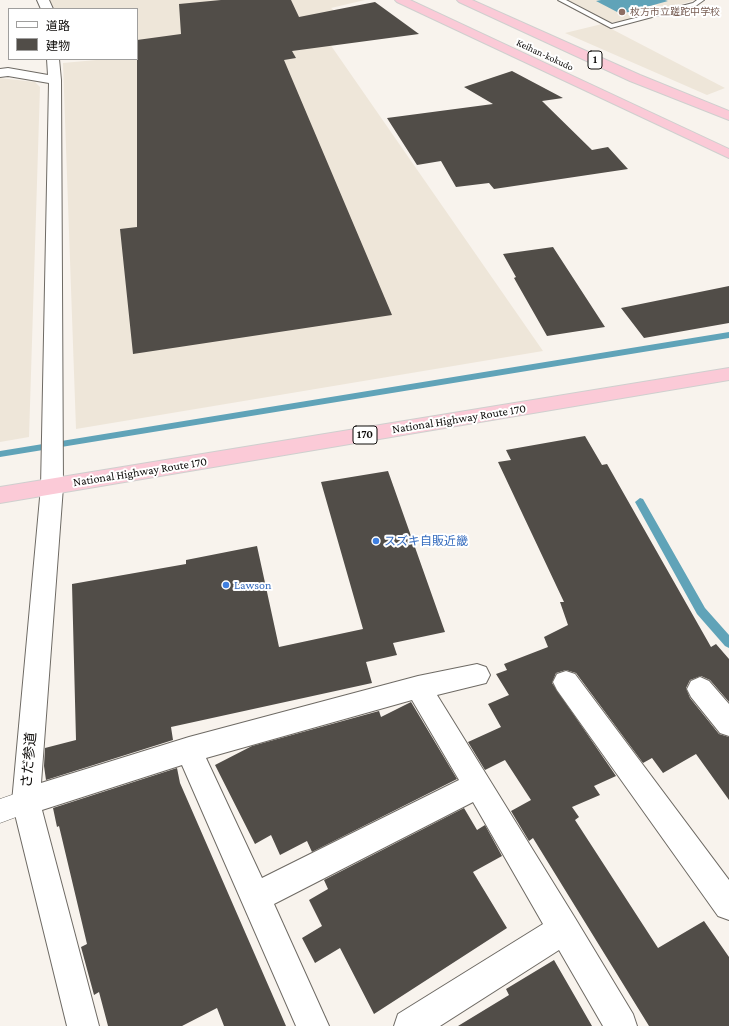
<!DOCTYPE html>
<meta charset="utf-8">
<style>
body{margin:0}
#map{position:relative;width:729px;height:1026px;overflow:hidden;background:#f8f3ed;font-family:"Crimson Pro","Noto Sans JP",serif}
canvas{display:block}
.legend{position:absolute;left:8px;top:8px;width:130px;height:52px;box-sizing:border-box;background:#fff;border:1px solid #9f9e9d;margin:0;padding:5px 7px;list-style:none;font-size:12px;color:#0f0d0b}
.legend li{display:flex;align-items:center;gap:8px;height:20px}
.legend b{width:20px;border:1px solid #9f9e9d}
</style>
<div id="map">
<canvas width="729" height="1026"></canvas>
<ul class="legend">
<li><b style="height:5px;background:#fff"></b>道路</li>
<li><b style="height:11px;background:#514d48"></b>建物</li>
</ul>
</div>
<script>
const ctx = document.querySelector('canvas').getContext('2d');
ctx.lineJoin = 'round';
function fillPath(path, color) { ctx.fillStyle = color; ctx.fill(path, 'evenodd'); }
const shape = rows => new Path2D(rows.map(r => 'M' + r).join(''));
function strokePath(path, color, width, dash) { ctx.strokeStyle = color; ctx.lineWidth = width; ctx.lineCap = dash ? 'butt' : 'round'; ctx.setLineDash(dash || []); ctx.stroke(path); }
function write(font, color, halo, rows, align = 'center') {
  ctx.font = font + ' "Crimson Pro","Noto Sans JP",serif'; ctx.lineWidth = 4; ctx.setLineDash([]); ctx.textBaseline = 'middle'; ctx.strokeStyle = halo; ctx.fillStyle = color; for (const [text, x, y, turn = 0] of rows) {
    ctx.save(); ctx.translate(x, y); ctx.rotate((+turn || 0) * Math.PI / 180); ctx.textAlign = isNaN(turn) ? turn : align; if (halo) ctx.strokeText(text, 0, 0); ctx.fillText(text, 0, 0); ctx.restore();
  }
}
const built = shape([
 [50,0,365,0,331,8,359,32,137,55,137,9,52,9],
 [563,0,695,0,618,23,609,22],
 [602,24,725,88,707,95,565,33],
 [325,37,543,351,76,429,63,63,107,59,137,59],
 [0,78,35,82,40,87,29,437,0,442]
]);
const water = shape([
 [601,0,665,0,668,1,621,14,596,1]
]);
const stream = shape([
 [729,332,729,338,0,457,0,451,729,332],
 [640,498,643,499,705,608,729,635,729,648,725,646,697,614,635,502,640,498]
]);
const building = shape([
 [221,0,291,0,299,17,375,2,419,34,292,51,296,58,284,60,392,315,133,354,120,229,137,227,137,40,181,34,179,4],
 [512,71,563,98,542,101,592,150,608,147,628,169,494,189,489,183,456,187,441,161,417,165,387,118,493,104,464,87],
 [553,247,605,327,547,336,514,278,516,277,503,254],
 [729,286,729,323,644,338,621,308],
 [585,436,602,465,607,464,711,647,716,644,729,659,729,702,710,680,701,676,690,680,686,688,690,698,719,734,729,737,729,800,696,754,663,773,652,758,643,763,576,673,566,670,556,673,552,683,616,776,594,786,600,795,572,807,579,817,575,820,658,948,704,921,729,957,729,1026,649,1026,533,838,529,841,511,811,531,800,505,760,485,770,468,742,501,727,488,704,509,695,496,674,507,670,504,664,548,647,544,637,568,625,560,602,564,602,498,462,511,460,506,450],
 [388,471,445,632,393,643,397,655,366,662,372,683,171,727,173,740,46,780,44,766,45,748,76,740,72,584,186,564,186,560,257,546,279,647,363,629,321,482],
 [411,702,457,779,312,852,307,841,280,855,271,835,255,844,215,765,252,746,379,711,381,717],
 [177,768,180,783,286,1026,224,1026,217,1008,182,1026,108,1026,99,992,94,995,81,947,87,944,59,826,57,827,53,808],
 [464,808,477,830,485,825,502,856,473,872,507,928,374,1014,340,948,315,963,302,938,322,926,309,900,328,889,324,880],
 [554,960,592,1026,458,1026,509,995,506,989]
]);
const service = shape([
 [558,0,566,0,612,24,693,3,697,0,704,0,697,5,611,28,558,0]
]);
const pedestrian = shape([
 [26,790,35,794,38,802,35,810,0,823,0,799,26,790]
]);
const minor = shape([
 [37,0,49,0,53,9,41,9,37,0],
 [47,59,59,59,61,80,63,487,41,783,189,737,418,676,477,664,486,667,490,675,486,683,437,695,575,918,633,1014,637,1026,603,1026,559,950,440,1026,394,1026,398,1014,543,924,473,802,274,904,329,1026,296,1026,182,765,42,810,99,1026,67,1026,12,802,41,487,49,83,8,76,0,77,0,69,8,68,48,75,47,59],
 [412,700,459,780,262,878,206,758,412,700],
 [566,671,575,674,729,880,729,920,718,916,557,690,553,682,557,674,566,671],
 [700,677,709,681,729,704,729,736,720,733,691,697,687,689,691,681,700,677]
]);
const trunk = shape([
 [395,0,410,0,729,149,729,158,397,2,395,0],
 [457,0,472,0,640,75,729,111,729,120,630,81,459,2,457,0],
 [729,368,729,380,0,503,0,487,729,368]
]);
const markers = [
 [622,12,4,"#8d6e63"],
 [376,541,4,"#3f7fe0"],
 [226,585,4,"#3f7fe0"]
];
const farEducationnames = [
 ["枚方市立蹉跎中学校",630,12]
];
const farStreetnames = [
 ["Keihan-kokudo",545,55,25]
];
const shields = [
 [595,60,14],
 [365,435,24]
];
const shieldNames = [
 ["1",595,60],
 ["170",365,435]
];
const streetNames = [
 ["National Highway Route 170",459,419,-9],
 ["National Highway Route 170",140,472,-9]
];
const shopNames = [
 ["スズキ自販近畿",384,541],
 ["Lawson",234,585]
];
const nearStreetnames = [
 ["さだ参道",29,760,-85]
];
fillPath(built, '#eee6d9');
fillPath(water, '#60a3b8');
fillPath(stream, '#60a3b8');
fillPath(building, '#514d48');
strokePath(service, '#6e6a64', 2);
strokePath(pedestrian, '#6e6a64', 1);
strokePath(minor, '#6e6a64', 2);
strokePath(trunk, '#cfcfce', 2);
fillPath(service, '#fff');
fillPath(pedestrian, '#fff');
fillPath(minor, '#fff');
fillPath(trunk, '#fbcad7');
for (const [x, y, r, color] of markers) { const dot = new Path2D(); dot.arc(x, y, r, 0, 2 * Math.PI); ctx.fillStyle = color; ctx.fill(dot); strokePath(dot, '#fff', 1.5); }
write('10px', '#785e54', '#fff', farEducationnames, 'left');
write('10px', '#0f0d0b', '#fff', farStreetnames);
for (const [x, y, w] of shields) { const box = new Path2D(); box.roundRect(x - w / 2, y - 9, w, 18, 3); ctx.fillStyle = '#fff'; ctx.fill(box); strokePath(box, '#0f0d0b', 1); }
write('bold 11px', '#0f0d0b', null, shieldNames);
write('12px', '#0f0d0b', '#fff', streetNames);
write('12px', '#366cbe', '#fff', shopNames, 'left');
write('14px', '#0f0d0b', '#fff', nearStreetnames);
</script>
